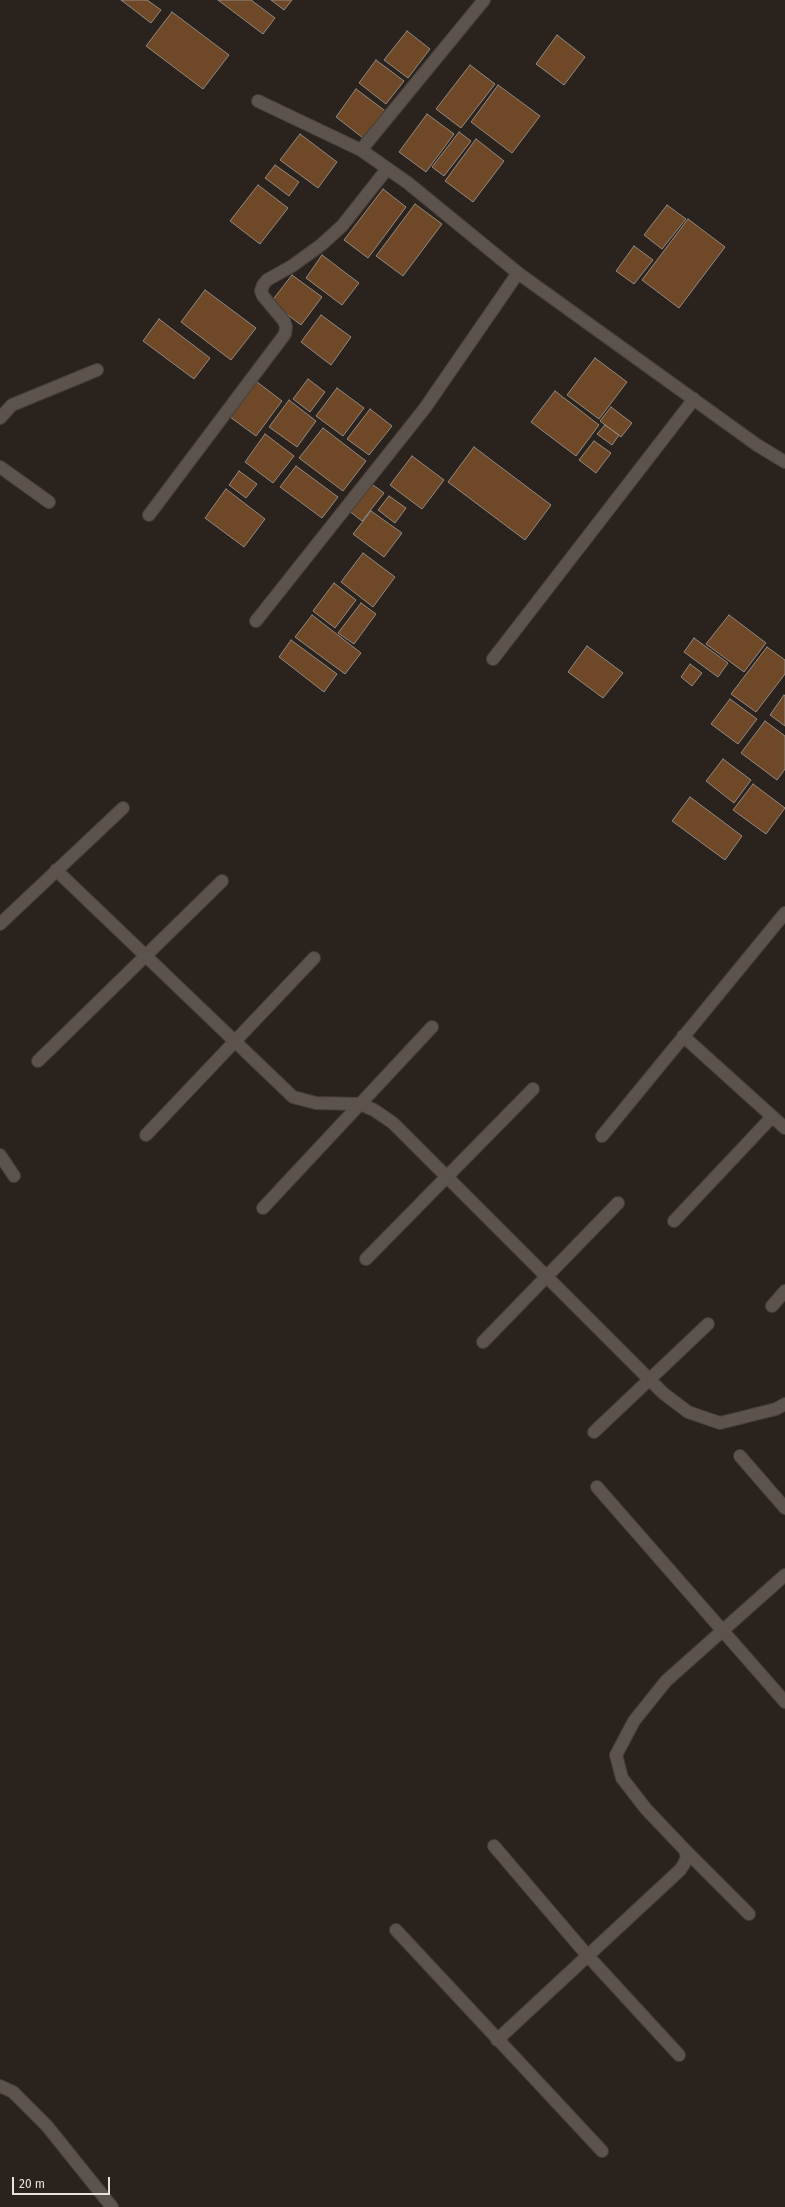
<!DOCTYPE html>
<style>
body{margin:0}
#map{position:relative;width:785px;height:2207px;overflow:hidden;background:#2a231d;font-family:"Fira Sans",sans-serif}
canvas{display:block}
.scale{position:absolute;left:12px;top:2177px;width:98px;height:18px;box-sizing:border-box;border:2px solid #e7e2de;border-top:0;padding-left:5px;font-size:12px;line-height:14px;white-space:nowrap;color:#e7e2de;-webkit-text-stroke:3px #2a231d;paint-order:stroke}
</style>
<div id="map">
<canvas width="785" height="2207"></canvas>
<div class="scale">20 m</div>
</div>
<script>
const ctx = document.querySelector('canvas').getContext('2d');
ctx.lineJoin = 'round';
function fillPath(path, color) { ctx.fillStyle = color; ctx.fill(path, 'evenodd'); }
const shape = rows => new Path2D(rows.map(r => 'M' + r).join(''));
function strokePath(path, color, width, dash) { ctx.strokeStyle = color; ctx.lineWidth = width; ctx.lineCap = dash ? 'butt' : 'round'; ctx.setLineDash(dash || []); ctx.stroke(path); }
const building = shape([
 [121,0,147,0,161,10,151,23,121,0],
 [218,0,251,0,275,18,263,34,218,0],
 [271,0,292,0,284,10,271,0],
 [172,12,229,55,203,89,146,46,172,12],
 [407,31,430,49,408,78,384,60,407,31],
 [557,35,585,57,564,85,536,64,557,35],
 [376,60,404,81,386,104,359,83,376,60],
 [470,65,495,84,461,128,436,109,470,65],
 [498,85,540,116,512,153,471,122,498,85],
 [356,89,388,113,367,141,336,117,356,89],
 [427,114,454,134,426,172,399,152,427,114],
 [459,132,471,141,444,176,432,167,459,132],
 [300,134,337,162,318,188,280,160,300,134],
 [476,139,504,161,473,202,445,181,476,139],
 [275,165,299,182,289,196,265,178,275,165],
 [258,185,288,208,260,244,230,221,258,185],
 [383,189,406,207,368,258,344,240,383,189],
 [415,204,442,224,403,276,376,256,415,204],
 [667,205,686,219,662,249,644,235,667,205],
 [688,219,725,247,679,308,642,280,688,219],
 [634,246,653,260,634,284,616,271,634,246],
 [322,255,359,283,342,305,306,278,322,255],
 [292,275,322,297,301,325,271,302,292,275],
 [205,290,256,328,231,360,181,322,205,290],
 [321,315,351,337,331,365,301,342,321,315],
 [159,319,210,358,194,379,143,341,159,319],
 [595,358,627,382,599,419,567,395,595,358],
 [308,379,325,392,310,412,293,399,308,379],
 [257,382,282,401,256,436,230,417,257,382],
 [337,388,364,408,343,436,316,416,337,388],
 [555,391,599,425,576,456,531,422,555,391],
 [289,400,316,421,297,447,269,427,289,400],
 [611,407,632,423,621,437,600,421,611,407],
 [370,409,392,426,369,455,347,439,370,409],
 [605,425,619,435,612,445,597,434,605,425],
 [323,428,366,461,343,491,299,458,323,428],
 [265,434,294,456,273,483,245,462,265,434],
 [594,441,611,453,596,473,579,460,594,441],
 [474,447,551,505,525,540,448,482,474,447],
 [412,456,444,480,422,509,390,485,412,456],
 [296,466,338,497,322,518,280,487,296,466],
 [239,471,257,484,246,498,229,485,239,471],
 [369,482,384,493,362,521,348,510,369,482],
 [226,489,265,519,244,547,205,518,226,489],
 [389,496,406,508,395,523,378,510,389,496],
 [371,511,402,533,384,557,353,534,371,511],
 [363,553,395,577,373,607,341,582,363,553],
 [334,583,356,600,335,628,313,611,334,583],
 [361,603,376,614,354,644,338,633,361,603],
 [312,615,361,653,345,674,295,637,312,615],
 [729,615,766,643,744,672,706,644,729,615],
 [694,638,728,663,718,677,684,652,694,638],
 [291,640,337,674,324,692,279,657,291,640],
 [587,646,623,673,603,698,568,672,587,646],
 [767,647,785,660,785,674,756,712,731,694,767,647],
 [690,664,702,673,692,686,681,677,690,664],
 [784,695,785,696,785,726,770,715,784,695],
 [730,699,757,719,738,744,711,724,730,699],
 [765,721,785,736,785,769,777,780,741,753,765,721],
 [723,759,751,780,734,803,706,781,723,759],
 [753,784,785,808,766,834,733,810,753,784],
 [690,797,742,836,725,860,672,821,690,797]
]);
const minor = shape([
 [258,101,361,150,408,183,518,273,757,445,785,462],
 [361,150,484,0],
 [0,418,12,405,97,370],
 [0,467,49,502],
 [149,515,285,334,286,327,284,321,263,296,261,291,263,285,267,280,292,266,321,245,342,226,387,169],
 [256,621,425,408,518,273],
 [493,659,694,399],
 [56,870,293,1097,316,1103,360,1104,374,1110,393,1123,663,1393,688,1412,720,1423,776,1409,785,1404],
 [0,924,123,808],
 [683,1036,785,1128],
 [38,1061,222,881],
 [146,1135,314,958],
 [602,1136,785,913],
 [0,1155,14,1176],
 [263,1208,432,1027],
 [674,1221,772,1117],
 [366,1259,533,1089],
 [772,1306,785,1291],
 [483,1342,618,1203],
 [594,1432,708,1324],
 [740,1456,785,1508],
 [597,1487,785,1702],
 [494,1846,587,1955,679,2055],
 [685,1850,749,1914],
 [396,1930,602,2151],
 [497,2040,680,1870,684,1864,687,1857,685,1850,646,1809,622,1778,616,1755,634,1721,666,1681,785,1575],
 [0,2086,13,2092,47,2126,112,2207]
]);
fillPath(building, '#6e4827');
strokePath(building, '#938982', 1);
strokePath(minor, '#463f3b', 14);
strokePath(minor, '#5c534d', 12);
</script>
